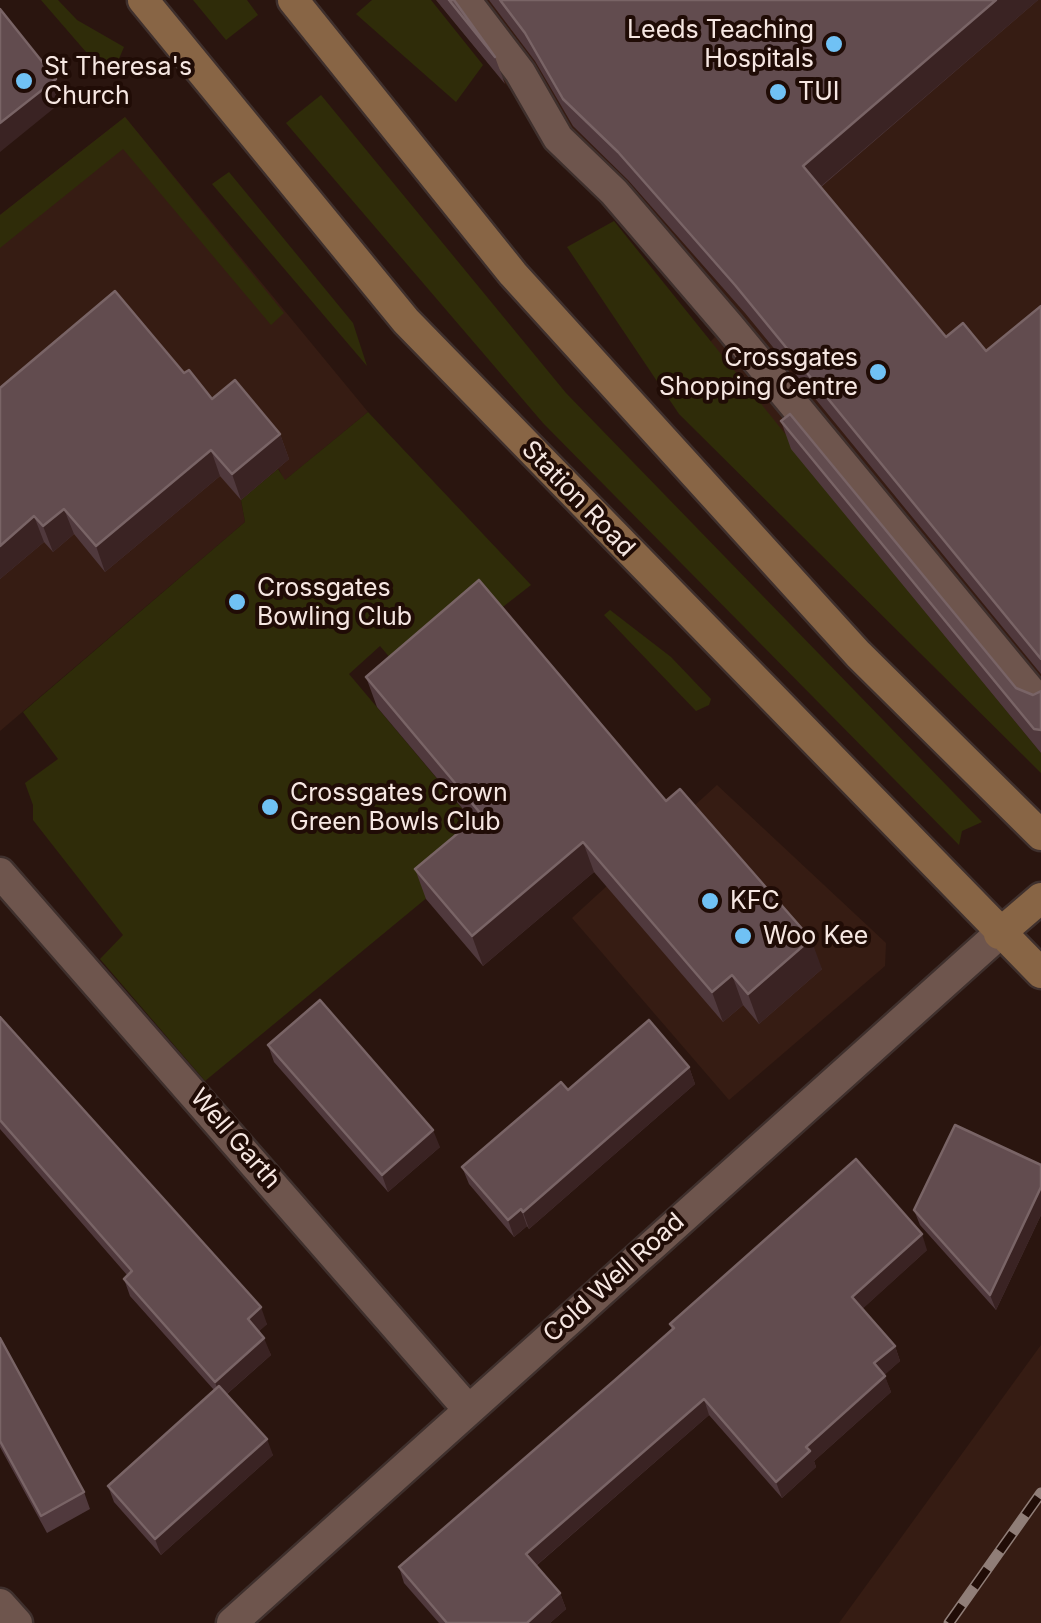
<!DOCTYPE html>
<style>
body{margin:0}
canvas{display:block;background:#2a150f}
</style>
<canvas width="1041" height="1623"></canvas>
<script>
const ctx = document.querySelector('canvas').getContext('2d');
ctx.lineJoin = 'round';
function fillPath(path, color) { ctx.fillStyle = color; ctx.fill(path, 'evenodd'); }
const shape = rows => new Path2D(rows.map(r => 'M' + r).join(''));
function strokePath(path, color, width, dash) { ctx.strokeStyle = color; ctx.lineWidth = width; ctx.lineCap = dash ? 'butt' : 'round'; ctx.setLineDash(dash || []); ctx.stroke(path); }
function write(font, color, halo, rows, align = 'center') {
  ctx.font = font + ' Inter,sans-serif'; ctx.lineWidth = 8; ctx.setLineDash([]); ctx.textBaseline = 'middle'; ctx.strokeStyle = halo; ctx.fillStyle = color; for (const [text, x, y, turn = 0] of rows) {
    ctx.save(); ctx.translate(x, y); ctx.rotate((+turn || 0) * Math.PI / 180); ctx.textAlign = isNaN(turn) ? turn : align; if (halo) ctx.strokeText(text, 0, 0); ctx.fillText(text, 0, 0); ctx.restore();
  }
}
const built = shape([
 [436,0,1041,0,1041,753,791,449,710,342,715,337],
 [125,117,368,412,284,481,279,469,241,500,245,522,0,731,0,215],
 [717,785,886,943,885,966,729,1100,572,918],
 [1041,1345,1041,1623,839,1623]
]);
const green = shape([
 [41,0,58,0,77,20,124,47,118,61,99,67],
 [193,0,247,0,258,15,226,40],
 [372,0,431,0,483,65,456,102,356,14],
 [321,95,566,393,982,822,962,831,959,845,543,423,286,123],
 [125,117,284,313,271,325,123,149,0,248,0,215],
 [229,172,353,323,367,366,212,184],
 [614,221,795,446,792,449,1041,753,1041,773,679,414,567,247],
 [368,412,531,585,409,680,380,646,349,674,492,844,205,1081,100,959,123,935,33,820,33,805,25,783,58,759,23,712,245,522,241,500,278,469,285,480],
 [610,610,671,657,711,699,709,705,696,711,604,615]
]);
const street = shape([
 [465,0,520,72,558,138,614,192,729,326,1041,704],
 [0,873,467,1408],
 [0,1604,17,1623],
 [232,1623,999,934]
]);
const secondary = shape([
 [143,0,406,321,1041,973],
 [293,0,513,274,858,654,1041,835],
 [999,934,1041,898]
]);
const rail = shape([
 [949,1623,1041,1493]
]);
const wall = shape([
 [436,0,454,0,495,57,505,84],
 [489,0,1038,0,821,187,946,337,986,351,1041,306,1041,674,745,313,628,180,573,126,535,61],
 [184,373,212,399,280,434,289,459,241,500,220,476,105,572,74,534,53,552,44,542,0,579,0,388],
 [781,421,1016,688,1033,695,1041,691,1041,753,791,449],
 [366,677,666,801,822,969,759,1024,743,1005,723,1022,594,872,483,966,426,899,415,869,473,821,377,707],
 [0,1017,267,1324,259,1331,271,1355,227,1394,273,1455,161,1555,114,1502,108,1486,214,1390,130,1296,124,1279,127,1275,0,1129],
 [268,1045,440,1147,388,1192,274,1062],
 [689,1067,695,1084,529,1229,527,1226,514,1237,469,1184,462,1167,568,1090],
 [1041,1165,1041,1215,996,1310,920,1225,914,1210],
 [927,1250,862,1309,895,1346,900,1361,884,1375,891,1392,814,1461,816,1467,782,1498,709,1415,536,1566,560,1593,566,1609,550,1623,439,1623,404,1583,399,1567,615,1380,672,1330,670,1324],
 [0,1338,84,1492,90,1509,47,1533,0,1447]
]);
const shadedWall = shape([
 [996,0,1038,0,813,193,803,166],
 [56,79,64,100,0,152,0,123],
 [280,434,289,459,241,500,232,474],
 [211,450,220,476,105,572,96,546],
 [64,509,74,534,53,552,43,526],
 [34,516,44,542,0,579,0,546],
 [583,842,594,872,483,966,472,936],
 [811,939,822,969,759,1024,748,994],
 [732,975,743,1005,723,1022,712,992],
 [689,1067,695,1084,529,1229,523,1212],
 [433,1130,440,1147,388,1192,382,1175],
 [1041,1187,1041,1215,996,1310,990,1295],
 [521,1209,527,1226,514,1237,508,1220],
 [922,1234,927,1250,858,1313,852,1297],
 [261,1307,267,1324,254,1336,248,1319],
 [264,1338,271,1355,221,1399,215,1382],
 [895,1346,900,1361,880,1379,874,1363],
 [885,1376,891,1392,814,1461,816,1467,782,1498,776,1482,806,1447],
 [704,1399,709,1415,531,1570,526,1554],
 [267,1439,273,1455,161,1555,155,1539],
 [560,1593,566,1609,550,1623,527,1623]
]);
const building = shape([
 [449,0,454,0,495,57,449,0],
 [500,0,996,0,803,166,946,337,963,323,986,351,1041,306,1041,659,735,285,618,152,563,99,525,33,500,0],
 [0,9,56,79,0,123,0,9],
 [115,291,184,373,189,370,212,399,235,380,280,434,232,474,211,450,96,546,64,509,43,526,34,516,0,546,0,388,115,291],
 [790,414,1016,688,1033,695,1041,691,1041,730,1034,729,781,421,790,414],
 [479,580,666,801,680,789,811,939,748,994,732,975,712,992,583,842,472,936,415,869,481,814,366,677,479,580],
 [320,1000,433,1130,382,1175,268,1045,320,1000],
 [0,1017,261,1307,248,1319,264,1338,215,1382,124,1279,132,1271,0,1120,0,1017],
 [649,1020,689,1067,523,1212,521,1209,508,1220,462,1167,561,1082,568,1090,649,1020],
 [955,1125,1041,1165,1041,1187,990,1295,914,1210,955,1125],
 [856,1159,922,1234,852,1297,895,1346,874,1363,885,1376,806,1447,810,1451,776,1482,704,1399,526,1554,560,1593,527,1623,447,1623,399,1567,615,1380,674,1328,670,1324,856,1159],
 [0,1338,84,1492,41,1516,0,1441,0,1338],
 [219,1386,267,1439,155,1539,108,1486,219,1386]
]);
const markers = [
 [834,44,10,"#70c1f4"],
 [24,81,10,"#70c1f4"],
 [778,92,10,"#70c1f4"],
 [878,372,10,"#70c1f4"],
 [237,602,10,"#70c1f4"],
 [270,807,10,"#70c1f4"],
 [710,901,10,"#70c1f4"],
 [743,936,10,"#70c1f4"]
];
const poiNames = [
 ["Leeds Teaching",814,30,"right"],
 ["Hospitals",814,59,"right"],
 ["St Theresa's",44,67],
 ["Church",44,96],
 ["TUI",798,92],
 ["Crossgates",858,358,"right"],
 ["Shopping Centre",858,387,"right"],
 ["Crossgates",257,588],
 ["Bowling Club",257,617],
 ["Crossgates Crown",290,793],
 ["Green Bowls Club",290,822],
 ["KFC",730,901],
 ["Woo Kee",763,936]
];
const streetNames = [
 ["Station Road",578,499,46],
 ["Well Garth",235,1139,49],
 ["Cold Well Road",614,1278,-42]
];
fillPath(built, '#361c13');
fillPath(green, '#2f2c09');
strokePath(street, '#3f302d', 35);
strokePath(secondary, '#3f302d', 35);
strokePath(street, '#6e554d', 30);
strokePath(secondary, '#886545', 30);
strokePath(rail, '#907e78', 11);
strokePath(rail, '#200c06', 8, [22]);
fillPath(wall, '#50393d');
fillPath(shadedWall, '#3a2323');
fillPath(building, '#624c4f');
strokePath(building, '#796466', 2.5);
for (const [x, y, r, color] of markers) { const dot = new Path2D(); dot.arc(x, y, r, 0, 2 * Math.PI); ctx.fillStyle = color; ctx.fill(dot); strokePath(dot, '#200c06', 4); }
write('25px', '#f6e7e2', '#200c06', poiNames, 'left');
write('25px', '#f6e7e2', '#200c06', streetNames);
</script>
